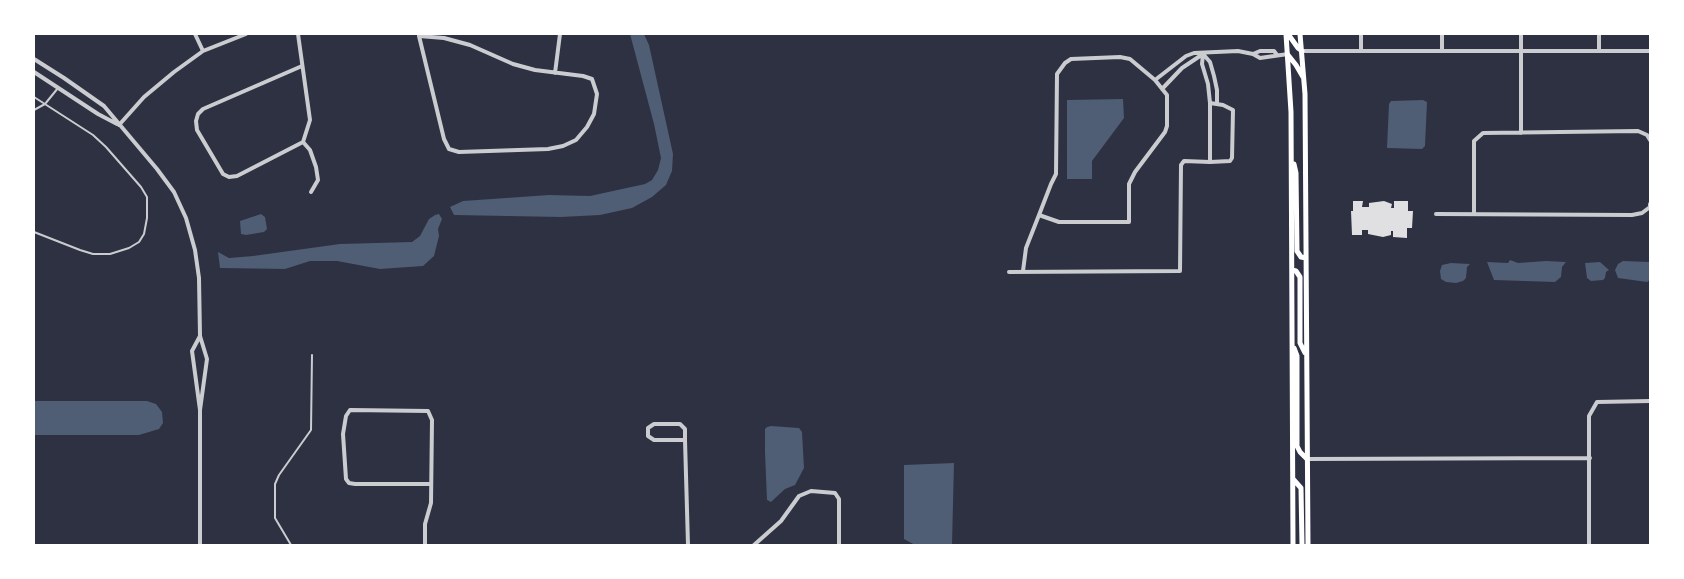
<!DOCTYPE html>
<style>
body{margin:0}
#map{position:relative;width:1684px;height:579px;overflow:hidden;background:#2d3142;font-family:"Playfair Display",serif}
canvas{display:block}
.frame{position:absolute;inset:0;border:35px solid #fff;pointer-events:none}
</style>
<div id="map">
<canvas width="1684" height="579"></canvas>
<div class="frame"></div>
</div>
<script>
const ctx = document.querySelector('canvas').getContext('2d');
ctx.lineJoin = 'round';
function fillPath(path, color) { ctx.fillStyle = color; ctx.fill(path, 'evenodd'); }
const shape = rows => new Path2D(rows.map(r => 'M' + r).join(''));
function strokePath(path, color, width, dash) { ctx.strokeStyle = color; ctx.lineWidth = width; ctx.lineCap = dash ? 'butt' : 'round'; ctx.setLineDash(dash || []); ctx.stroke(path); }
const water = shape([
 [630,34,644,34,649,45,673,154,672,171,666,185,652,197,632,208,600,215,561,217,454,215,450,207,463,201,549,195,590,196,645,184,652,180,658,170,661,158,654,124],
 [1123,99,1124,118,1092,161,1092,179,1067,179,1067,100],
 [1423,100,1427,102,1425,146,1422,149,1387,148,1389,104,1391,101],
 [261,214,265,217,267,229,264,232,246,235,241,234,240,221],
 [439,214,442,219,438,229,439,236,434,256,423,266,380,269,337,261,310,261,285,269,220,268,218,252,229,258,253,256,340,244,412,242,420,236,429,219,435,215],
 [1510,260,1518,263,1546,261,1566,262,1562,267,1561,277,1555,282,1494,280,1487,262,1508,263],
 [1623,261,1650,262,1650,280,1647,282,1618,278,1615,270,1618,264],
 [1600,262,1609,270,1606,272,1605,278,1603,280,1591,281,1587,278,1585,263],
 [1451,263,1470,264,1467,267,1466,278,1463,281,1456,283,1446,282,1441,279,1440,271,1442,265],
 [34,401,147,401,156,404,162,412,163,423,159,429,139,435,34,435],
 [771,426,799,428,802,432,804,468,795,485,785,489,771,502,767,500,765,453,765,429,767,427],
 [954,463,952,545,915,545,904,539,904,465]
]);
const building = shape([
 [1353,201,1363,201,1362,207,1369,207,1369,203,1384,201,1392,204,1391,208,1394,208,1394,201,1408,201,1408,211,1413,211,1412,228,1407,228,1407,238,1393,237,1393,231,1391,231,1391,235,1383,237,1368,234,1368,230,1362,230,1362,235,1352,235,1351,211,1353,211]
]);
const service = shape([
 [34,97,93,135,106,147,141,187,147,197,147,218,144,234,139,242,129,248,110,254,93,254,80,250,34,232],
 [34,110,45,104,58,88],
 [291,545,275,518,275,484,279,475,311,430,312,355]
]);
const minor = shape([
 [195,34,203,51],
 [298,34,310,120,303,142,237,176,229,177,223,174,197,130,196,121,198,114,203,109,302,66],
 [419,34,419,36,444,139,449,149,459,152,548,149,563,146,576,140,587,127,594,114,597,94,592,79,583,76,535,70,513,64,470,45,444,38,419,36],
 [1302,51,1650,51],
 [1361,51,1361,34],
 [1442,51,1442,34],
 [1599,51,1599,34],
 [1203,54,1202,64,1208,84,1210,103,1210,162],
 [1203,54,1210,62,1214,76,1217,90,1217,104],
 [1253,54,1260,51,1274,51,1277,55],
 [34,59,64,78,104,106,157,169,174,192,186,218,195,250,199,278,200,336,207,359,200,410],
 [34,72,98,114,117,124],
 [555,73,560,34],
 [1155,80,1186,56,1194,53,1238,51,1253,54,1260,58,1288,54],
 [1162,89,1182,68,1203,54],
 [119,125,144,97,174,72,203,51,246,34],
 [1521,133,1521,34],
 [303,142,310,150,316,167,318,180,311,192],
 [1436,214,1632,215,1642,213,1650,207,1650,204],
 [1474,214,1474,141,1483,133,1638,131,1647,135,1650,140],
 [1023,271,1026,248,1039,215,1051,184,1056,174,1057,74,1065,63,1071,59,1120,57,1130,59,1155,80,1167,95,1167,126,1165,132,1135,172,1129,184,1129,222,1059,222,1039,215],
 [1009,272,1180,271,1181,165,1184,161,1210,162,1230,161,1232,158,1233,110,1223,105,1210,103],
 [685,440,654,440,648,436,648,428,654,424,680,424,685,429,685,440,688,545],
 [1307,459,1590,458],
 [200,545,200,410,192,351,200,336],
 [425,545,425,524,431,503,432,420,428,411,350,410,346,416,343,434,346,479,349,483,355,484,431,484],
 [754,545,781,521,799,496,811,491,835,493,839,499,839,545],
 [1589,545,1589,416,1597,402,1650,401]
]);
const secondary = shape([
 [1286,34,1291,112,1293,545],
 [1288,34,1298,48,1302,51],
 [1300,34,1305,94,1308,545],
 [1288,55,1296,65,1303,77],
 [1294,164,1296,173,1297,251,1301,257,1306,258],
 [1292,270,1296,271,1300,277,1300,343,1305,353],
 [1294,348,1297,356,1297,446,1300,452,1307,459],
 [1293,479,1301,488,1302,545]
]);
fillPath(water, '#4f5d75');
fillPath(building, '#e0e0e3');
strokePath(service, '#caccd0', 2);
strokePath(minor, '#caccd0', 4);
strokePath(secondary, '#fff', 5);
</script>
